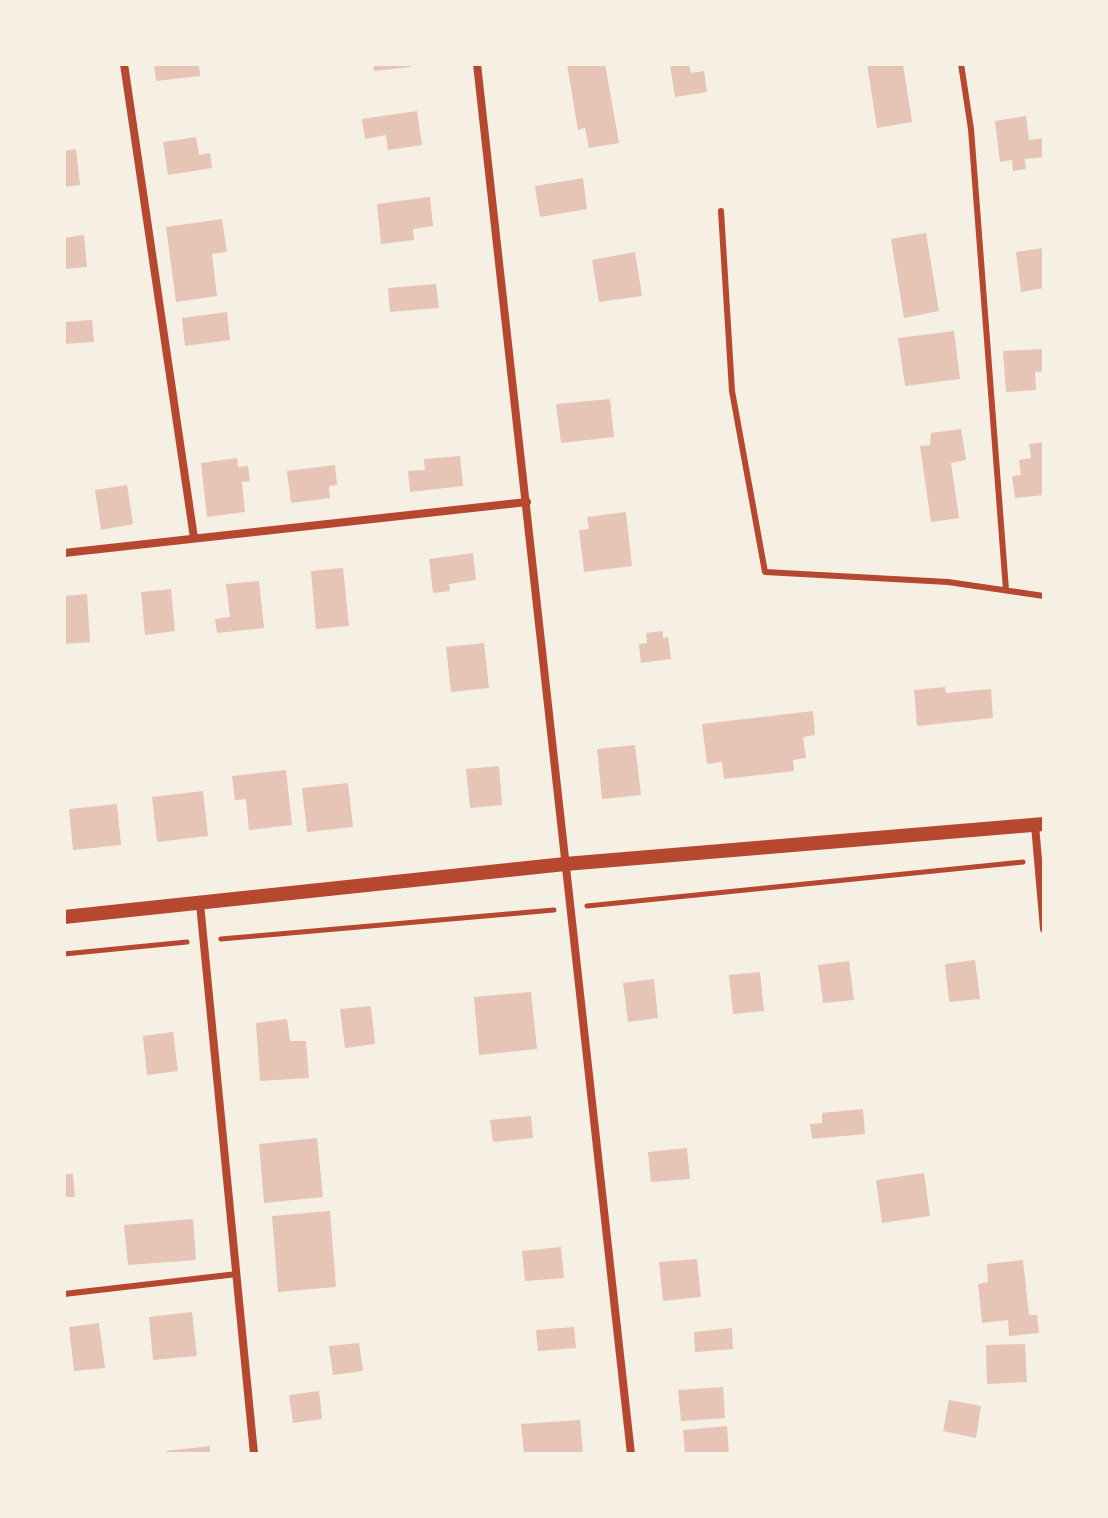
<!DOCTYPE html>
<style>
body{margin:0}
#map{position:relative;width:1108px;height:1518px;overflow:hidden;background:#f6efe4;font-family:Raleway,sans-serif}
canvas{display:block}
.frame{position:absolute;inset:0;border:66px solid #f6efe4;pointer-events:none}
</style>
<div id="map">
<canvas width="1108" height="1518"></canvas>
<div class="frame"></div>
</div>
<script>
const ctx = document.querySelector('canvas').getContext('2d');
ctx.lineJoin = 'round';
function fillPath(path, color) { ctx.fillStyle = color; ctx.fill(path, 'evenodd'); }
const shape = rows => new Path2D(rows.map(r => 'M' + r).join(''));
function strokePath(path, color, width, dash) { ctx.strokeStyle = color; ctx.lineWidth = width; ctx.lineCap = dash ? 'butt' : 'round'; ctx.setLineDash(dash || []); ctx.stroke(path); }
const building = shape([
 [154,64,199,64,200,76,156,81],
 [373,64,410,64,411,67,374,71],
 [567,64,605,64,619,143,589,148,585,128,578,130],
 [670,64,689,64,691,73,704,71,707,92,675,97],
 [867,64,903,64,912,122,877,128],
 [417,111,422,145,388,150,386,135,365,139,362,119],
 [1026,116,1029,140,1044,138,1044,157,1025,159,1026,169,1013,171,1012,160,1000,162,995,121],
 [196,137,199,155,210,153,212,168,168,175,163,142],
 [76,149,80,185,64,187,64,151],
 [583,178,587,209,540,217,535,186],
 [430,197,433,226,413,229,414,240,381,244,377,204],
 [222,219,227,252,212,254,217,296,176,302,166,227],
 [926,233,939,311,904,318,891,239],
 [84,235,87,267,64,269,64,238],
 [1044,248,1044,288,1021,292,1016,252],
 [635,252,642,296,599,302,592,260],
 [436,284,439,308,390,312,388,288],
 [227,312,230,340,185,346,182,318],
 [92,320,94,342,64,344,64,322],
 [954,331,960,379,905,386,898,338],
 [1044,349,1044,371,1035,372,1036,390,1006,392,1003,351],
 [610,399,614,437,561,443,556,404],
 [961,429,966,460,951,463,959,518,931,522,920,446,930,445,931,433],
 [1044,442,1044,495,1015,498,1012,476,1021,475,1019,460,1031,458,1029,444],
 [460,456,463,486,410,492,408,471,425,470,424,459],
 [237,458,238,467,248,466,250,481,242,482,245,512,207,517,201,463],
 [335,465,337,485,329,486,330,498,291,503,287,471],
 [127,485,133,524,101,530,95,490],
 [626,512,632,566,584,572,579,530,589,529,587,517],
 [473,553,476,580,449,584,450,591,433,593,429,559],
 [343,568,349,626,316,629,311,571],
 [259,581,264,628,217,633,215,619,230,617,226,584],
 [171,589,175,631,145,635,141,592],
 [87,594,90,642,64,644,64,596],
 [663,631,663,638,668,637,671,659,641,663,639,644,647,643,646,633],
 [484,643,489,688,451,692,446,647],
 [945,687,946,693,991,689,993,718,917,726,914,690],
 [813,711,815,735,803,737,806,758,793,760,794,771,724,779,722,762,707,764,702,724],
 [635,745,641,795,602,799,597,749],
 [499,766,502,805,470,808,466,769],
 [286,770,292,825,249,830,246,799,235,800,232,776],
 [348,783,353,827,307,832,302,788],
 [203,791,208,836,157,842,152,797],
 [117,804,121,845,73,850,69,809],
 [975,960,980,999,949,1002,945,964],
 [849,961,854,1000,823,1003,818,965],
 [760,972,764,1011,733,1014,729,975],
 [654,979,658,1018,628,1022,623,983],
 [531,992,537,1049,479,1055,474,997],
 [371,1006,375,1044,345,1048,340,1009],
 [287,1019,290,1041,306,1041,309,1078,260,1081,256,1023],
 [173,1032,178,1071,147,1075,143,1036],
 [863,1109,865,1134,812,1139,810,1124,822,1123,822,1113],
 [531,1116,533,1138,493,1142,490,1120],
 [317,1138,323,1197,264,1203,259,1144],
 [687,1148,690,1179,651,1182,648,1152],
 [924,1173,930,1216,882,1223,876,1180],
 [64,1174,73,1174,75,1197,64,1197],
 [330,1211,336,1287,278,1292,272,1216],
 [193,1219,196,1260,128,1265,124,1225],
 [561,1247,564,1278,525,1281,522,1251],
 [697,1259,701,1297,663,1301,659,1262],
 [1023,1260,1029,1315,1037,1315,1039,1333,1009,1336,1008,1320,982,1323,978,1284,988,1282,987,1264],
 [192,1312,197,1356,153,1360,149,1317],
 [99,1323,105,1368,74,1371,69,1327],
 [574,1327,576,1348,538,1351,536,1330],
 [732,1328,733,1349,695,1352,694,1332],
 [359,1343,363,1371,333,1375,329,1346],
 [1025,1344,1027,1382,987,1384,986,1345],
 [723,1387,725,1418,681,1421,678,1390],
 [319,1391,322,1419,293,1423,289,1395],
 [949,1400,981,1406,976,1438,943,1431],
 [580,1420,583,1454,524,1454,521,1424],
 [727,1426,729,1454,685,1454,683,1430],
 [210,1446,210,1454,166,1454,166,1451]
]);
const path = shape([
 [587,906,1023,862],
 [221,939,554,910],
 [64,954,187,942]
]);
const service = shape([
 [961,64,971,129,1006,590],
 [721,211,732,391,765,572,948,582,1044,596],
 [64,1294,237,1274]
]);
const minor = shape([
 [124,64,194,538],
 [477,64,631,1454],
 [64,553,527,502],
 [1035,825,1044,929],
 [200,904,254,1454]
]);
const tertiary = shape([
 [64,917,565,864,1044,824]
]);
fillPath(building, '#e6c5b7');
strokePath(path, '#b5482f', 5);
strokePath(service, '#b5482f', 6);
strokePath(minor, '#b5482f', 8);
strokePath(tertiary, '#b5482f', 14);
</script>
